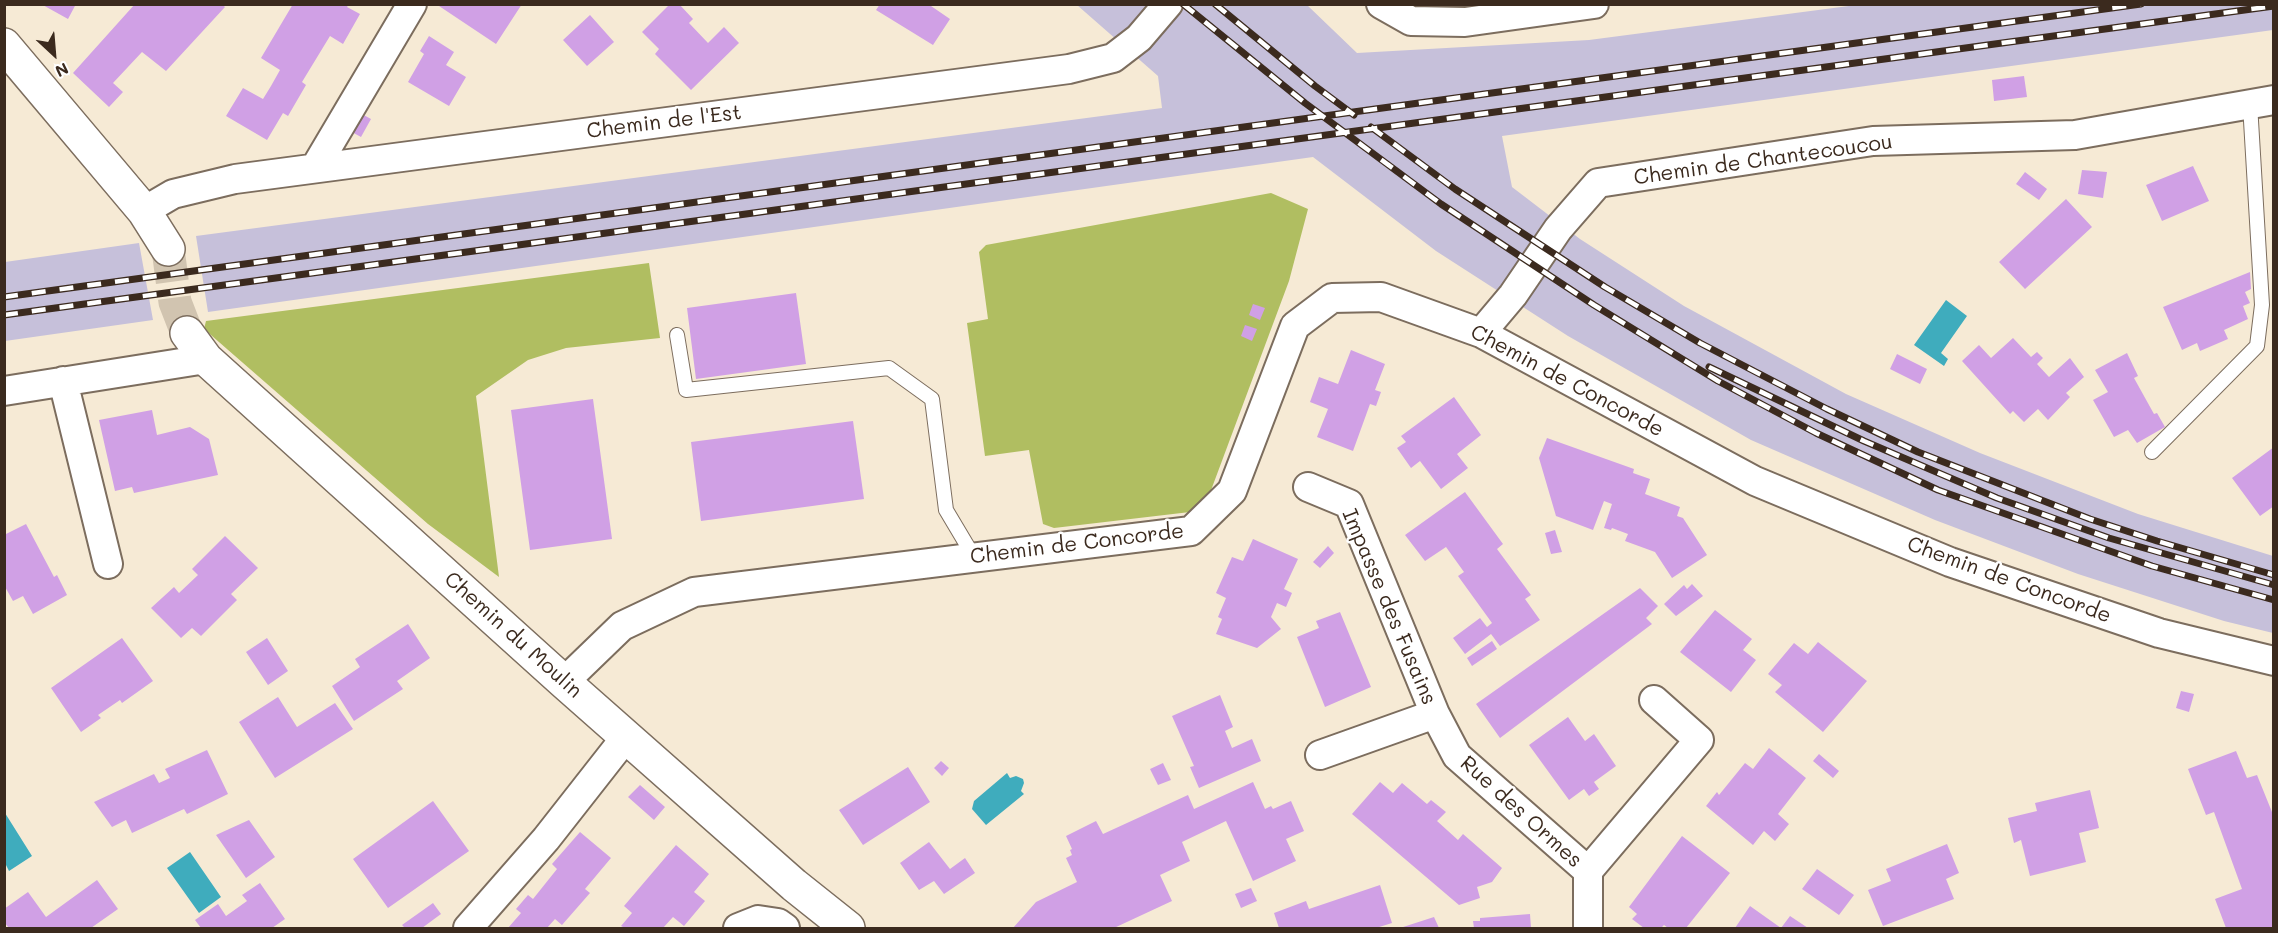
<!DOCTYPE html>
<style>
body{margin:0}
#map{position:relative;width:2278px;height:933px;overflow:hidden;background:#f6ead5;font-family:Mali,sans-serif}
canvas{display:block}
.frame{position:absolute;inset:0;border:6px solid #3b2a1e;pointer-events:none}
.north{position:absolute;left:24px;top:24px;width:60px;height:60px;-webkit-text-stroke:4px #fff;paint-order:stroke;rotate:154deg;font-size:16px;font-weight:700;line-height:24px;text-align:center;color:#3b2a1e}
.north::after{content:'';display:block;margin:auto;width:21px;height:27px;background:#3b2a1e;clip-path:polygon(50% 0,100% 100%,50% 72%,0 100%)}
</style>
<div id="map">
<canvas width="2278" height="933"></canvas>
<div class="frame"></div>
<div class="north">N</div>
</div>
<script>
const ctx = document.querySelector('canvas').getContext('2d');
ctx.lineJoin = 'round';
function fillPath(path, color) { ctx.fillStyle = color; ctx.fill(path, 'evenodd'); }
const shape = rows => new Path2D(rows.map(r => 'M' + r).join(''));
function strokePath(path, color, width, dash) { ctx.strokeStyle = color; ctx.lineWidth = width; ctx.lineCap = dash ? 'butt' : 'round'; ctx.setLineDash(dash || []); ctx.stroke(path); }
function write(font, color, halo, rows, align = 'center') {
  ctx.font = font + ' Mali,sans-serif'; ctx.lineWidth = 5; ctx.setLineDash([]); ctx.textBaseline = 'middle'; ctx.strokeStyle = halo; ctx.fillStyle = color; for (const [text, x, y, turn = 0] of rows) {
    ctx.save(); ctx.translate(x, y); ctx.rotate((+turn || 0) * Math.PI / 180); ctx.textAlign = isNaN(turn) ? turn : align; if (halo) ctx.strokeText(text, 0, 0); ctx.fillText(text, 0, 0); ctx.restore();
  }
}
const industrial = shape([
 [1864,4,2273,5,2273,30,1502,136,1512,187,1580,239,1684,306,1846,394,1980,453,2138,514,2273,556,2273,633,2224,621,2078,574,1935,520,1751,440,1568,336,1436,251,1313,157,208,312,196,236,1162,108,1158,76,1077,5,1307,5,1357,53,1589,40],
 [139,243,153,320,5,341,5,262]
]);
const green = shape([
 [1271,193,1308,209,1289,281,1207,501,1190,512,1054,528,1043,524,1029,450,985,456,967,323,988,319,979,252,986,245],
 [649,263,660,338,566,348,528,360,476,396,499,577,428,524,204,329,206,321]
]);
const water = shape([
 [1946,300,1967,316,1941,353,1948,359,1944,366,1914,345],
 [1007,773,1010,778,1016,776,1023,779,1024,783,1021,791,1024,794,986,825,972,809,974,801],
 [5,813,32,856,9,871,5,863],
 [190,852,221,897,199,913,167,868]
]);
const building = shape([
 [41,4,76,4,68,19],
 [135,4,222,4,225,7,166,71,142,52,113,83,123,92,109,107,73,73],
 [293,4,349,4,347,7,360,14,343,44,330,36,302,82,306,85,288,116,283,113,267,140,226,116,243,88,263,99,271,86,280,70,261,58],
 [436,4,522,4,496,44],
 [670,4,679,4,693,19,689,23,708,43,724,27,739,43,691,90,655,54,659,49,642,32],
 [880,4,932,4,931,6,950,19,933,45,876,10],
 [590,15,614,42,587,66,563,40],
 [429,36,454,52,446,65,466,77,449,106,408,82,424,54,420,51],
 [2024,76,2027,97,1994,101,1992,80],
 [360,113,371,119,361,137,350,131],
 [2193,166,2209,201,2162,221,2146,185],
 [2082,170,2107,172,2103,198,2078,194],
 [2025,172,2047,189,2039,200,2016,184],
 [2066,199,2092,227,2025,289,1999,262],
 [2250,272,2251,289,2245,292,2250,303,2243,306,2248,319,2224,330,2228,339,2200,351,2197,343,2182,350,2163,307],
 [796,293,806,364,696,379,687,308],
 [1253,304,1265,308,1260,320,1249,315],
 [1245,325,1257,329,1252,341,1241,336],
 [2013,338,2031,357,2037,352,2043,358,2037,364,2049,377,2070,358,2084,377,2066,393,2070,397,2048,420,2038,409,2024,422,2013,411,2010,414,1962,361,1979,345,1991,358],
 [1351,350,1385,364,1375,390,1381,392,1376,406,1370,404,1353,451,1317,437,1328,409,1310,402,1319,377,1338,384],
 [2127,353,2138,376,2134,378,2154,414,2157,413,2165,427,2137,443,2128,430,2114,437,2093,400,2108,392,2095,370],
 [1897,354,1927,369,1920,384,1890,369],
 [1454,397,1481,435,1457,454,1468,468,1441,489,1420,461,1411,468,1397,448,1406,442,1401,436],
 [593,399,612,539,530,550,511,410],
 [152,410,157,435,190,427,209,439,218,475,134,493,132,487,115,491,99,420],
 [853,421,864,499,701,521,691,442],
 [1547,438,1634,469,1633,473,1650,479,1645,494,1680,507,1677,516,1683,518,1707,555,1672,578,1655,552,1625,541,1628,534,1612,528,1611,530,1604,528,1612,504,1604,501,1593,530,1556,516,1539,458],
 [2274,447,2274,506,2260,516,2232,478],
 [1465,492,1503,544,1497,549,1531,595,1525,599,1540,620,1500,646,1491,634,1465,654,1453,638,1480,618,1487,627,1492,623,1458,576,1464,572,1446,547,1425,561,1405,535],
 [26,524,54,577,57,575,67,595,33,614,23,596,13,601,4,585,4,535],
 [1555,530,1562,552,1551,554,1545,533],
 [225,536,258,568,231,594,237,600,201,636,192,628,181,638,151,608,174,587,179,593,198,575,192,569],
 [1253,539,1298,559,1284,589,1292,593,1286,607,1277,603,1271,617,1281,629,1257,648,1216,634,1222,619,1218,617,1226,598,1216,593,1232,557,1243,561],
 [1328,546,1334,553,1320,568,1313,562],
 [1692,584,1703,596,1676,616,1664,604,1684,585,1687,589],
 [1640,588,1658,606,1646,618,1652,624,1500,738,1476,704],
 [1715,610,1752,639,1743,650,1756,660,1731,692,1680,652],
 [1340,612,1371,687,1325,707,1297,637,1319,628,1316,621],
 [408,624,430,658,397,681,403,689,354,721,332,686,360,667,355,659],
 [122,638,153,681,122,703,120,700,98,715,101,718,81,732,51,688],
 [267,638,288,671,268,685,246,652],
 [1492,641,1497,649,1472,666,1467,658],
 [1818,642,1867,681,1823,732,1775,692,1782,685,1768,674,1794,643,1808,654],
 [2181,691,2194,694,2189,712,2176,708],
 [1220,695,1233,727,1225,731,1232,748,1252,739,1261,761,1199,788,1190,767,1194,766,1172,716],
 [278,697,297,727,335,703,353,729,275,778,239,722],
 [1568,717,1585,741,1594,734,1616,766,1594,782,1599,789,1589,796,1584,789,1569,800,1529,745],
 [1769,748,1806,778,1778,814,1789,824,1775,841,1764,831,1753,845,1706,806,1717,792,1719,795,1745,763,1753,769],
 [207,750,228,794,187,814,184,809,132,833,126,820,112,827,94,802,154,774,159,783,170,778,165,769],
 [2236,751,2247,778,2257,775,2274,817,2274,928,2226,928,2215,899,2242,889,2214,812,2206,815,2188,769],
 [1819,754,1839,771,1833,778,1813,761],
 [941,761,949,768,942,776,934,768],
 [1163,763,1171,780,1158,785,1150,769],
 [908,767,930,802,863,845,839,810],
 [1253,782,1265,809,1271,806,1273,809,1291,801,1304,831,1286,839,1296,861,1253,881,1226,821,1182,842,1190,861,1160,875,1172,901,1114,928,1013,928,1036,902,1077,882,1066,858,1072,855,1070,850,1072,849,1066,836,1096,821,1103,834,1188,795,1194,809],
 [1380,782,1393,793,1402,783,1427,804,1431,800,1446,812,1437,821,1458,840,1463,834,1502,868,1492,882,1477,887,1480,898,1459,905,1352,814],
 [640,785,665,807,654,820,628,797],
 [2090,790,2099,828,2079,833,2086,862,2030,876,2021,840,2014,843,2008,818,2037,811,2035,803],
 [433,801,469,851,388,908,353,859],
 [249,820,275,857,246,878,216,835],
 [580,832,611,858,585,889,590,893,562,925,555,919,547,928,508,928,521,913,516,909,528,895,533,899,557,869,552,864],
 [1682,836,1730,873,1686,928,1668,928,1664,925,1661,928,1644,928,1632,919,1637,914,1629,907],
 [929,842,950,869,965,858,975,873,944,894,934,881,919,890,900,863],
 [1947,844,1959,873,1946,879,1954,899,1883,926,1868,890,1891,881,1886,869],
 [676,845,709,874,694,892,705,901,684,926,673,917,663,928,621,928,623,927,621,926,632,913,624,906],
 [1817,869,1854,895,1839,915,1802,889],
 [97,880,118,909,91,928,9,928,4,922,4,909,28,892,46,917],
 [260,883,285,919,272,928,201,928,195,920,218,904,226,916,247,901,242,895],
 [1380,885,1392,923,1376,928,1279,928,1274,913,1306,901,1309,909],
 [1251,888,1257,901,1241,908,1235,894],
 [433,903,441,914,422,928,405,928,402,925],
 [1750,906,1781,928,1790,916,1808,928,1735,928],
 [1530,914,1531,928,1474,928,1473,921,1480,921,1480,918],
 [1434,917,1439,928,1400,928]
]);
const tertiaryTunnel = shape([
 [168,249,175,302,187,333]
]);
const service = shape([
 [677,335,686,390,889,368,932,399,946,510,974,557],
 [2152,452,2257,346,2262,305,2250,104]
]);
const minor = shape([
 [1381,4,1411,21,1465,22,1594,4],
 [315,168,412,4],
 [144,211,173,194,235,179,1069,69,1113,58,1139,38,1168,4],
 [1481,333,1513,295,1558,229,1598,183,1873,141,2075,135,2274,100],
 [63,381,108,564],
 [4,391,206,359],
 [1308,487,1349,504,1435,714],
 [564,682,622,626,694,592,1191,531,1232,491,1295,326,1332,298,1381,297,1481,333,1755,481,1950,562,2159,633,2274,661],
 [1320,755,1435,714,1457,756,1588,871,1588,928],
 [1588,871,1699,740,1654,700],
 [468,928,546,839,626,737],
 [738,928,758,920,778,923,785,928]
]);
const tertiary = shape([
 [4,45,144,211,168,249],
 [187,333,206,359,564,682,794,885,848,928]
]);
const rail = shape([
 [1183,4,1305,103,1441,204,1594,305,1718,381,1816,433,1938,490,2152,566,2274,600],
 [1215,4,1315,86,1354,115],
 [1371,127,1455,189,1605,287,1700,343,1827,409,1918,452,2090,519,2157,541,2274,575],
 [4,297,2141,4],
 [4,315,2274,6],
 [1709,367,1864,441,1997,498,2109,538,2274,585]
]);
const streetNames = [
 ["Chemin de l'Est",664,122,-7],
 ["Chemin de Chantecoucou",1763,160,-8],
 ["Chemin de Concorde",1567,381,28],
 ["Chemin de Concorde",1077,544,-7],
 ["Chemin de Concorde",2009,580,20],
 ["Impasse des Fusains",1389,607,67],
 ["Chemin du Moulin",513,635,42],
 ["Rue des Ormes",1521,812,42]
];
fillPath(industrial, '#c6c0da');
fillPath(green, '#b0be61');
fillPath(water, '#3facbd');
fillPath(building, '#d0a0e5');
strokePath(tertiaryTunnel, '#d1c4b0', 33, [33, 16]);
strokePath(service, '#7c6d5e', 16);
strokePath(minor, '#7c6d5e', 32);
strokePath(tertiary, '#7c6d5e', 36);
strokePath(service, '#fff', 14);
strokePath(minor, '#fff', 28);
strokePath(tertiary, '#fff', 33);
strokePath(rail, '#3b2a1e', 7);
strokePath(rail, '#fff', 4.5, [14]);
write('21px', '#3b2a1e', '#fff', streetNames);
</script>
